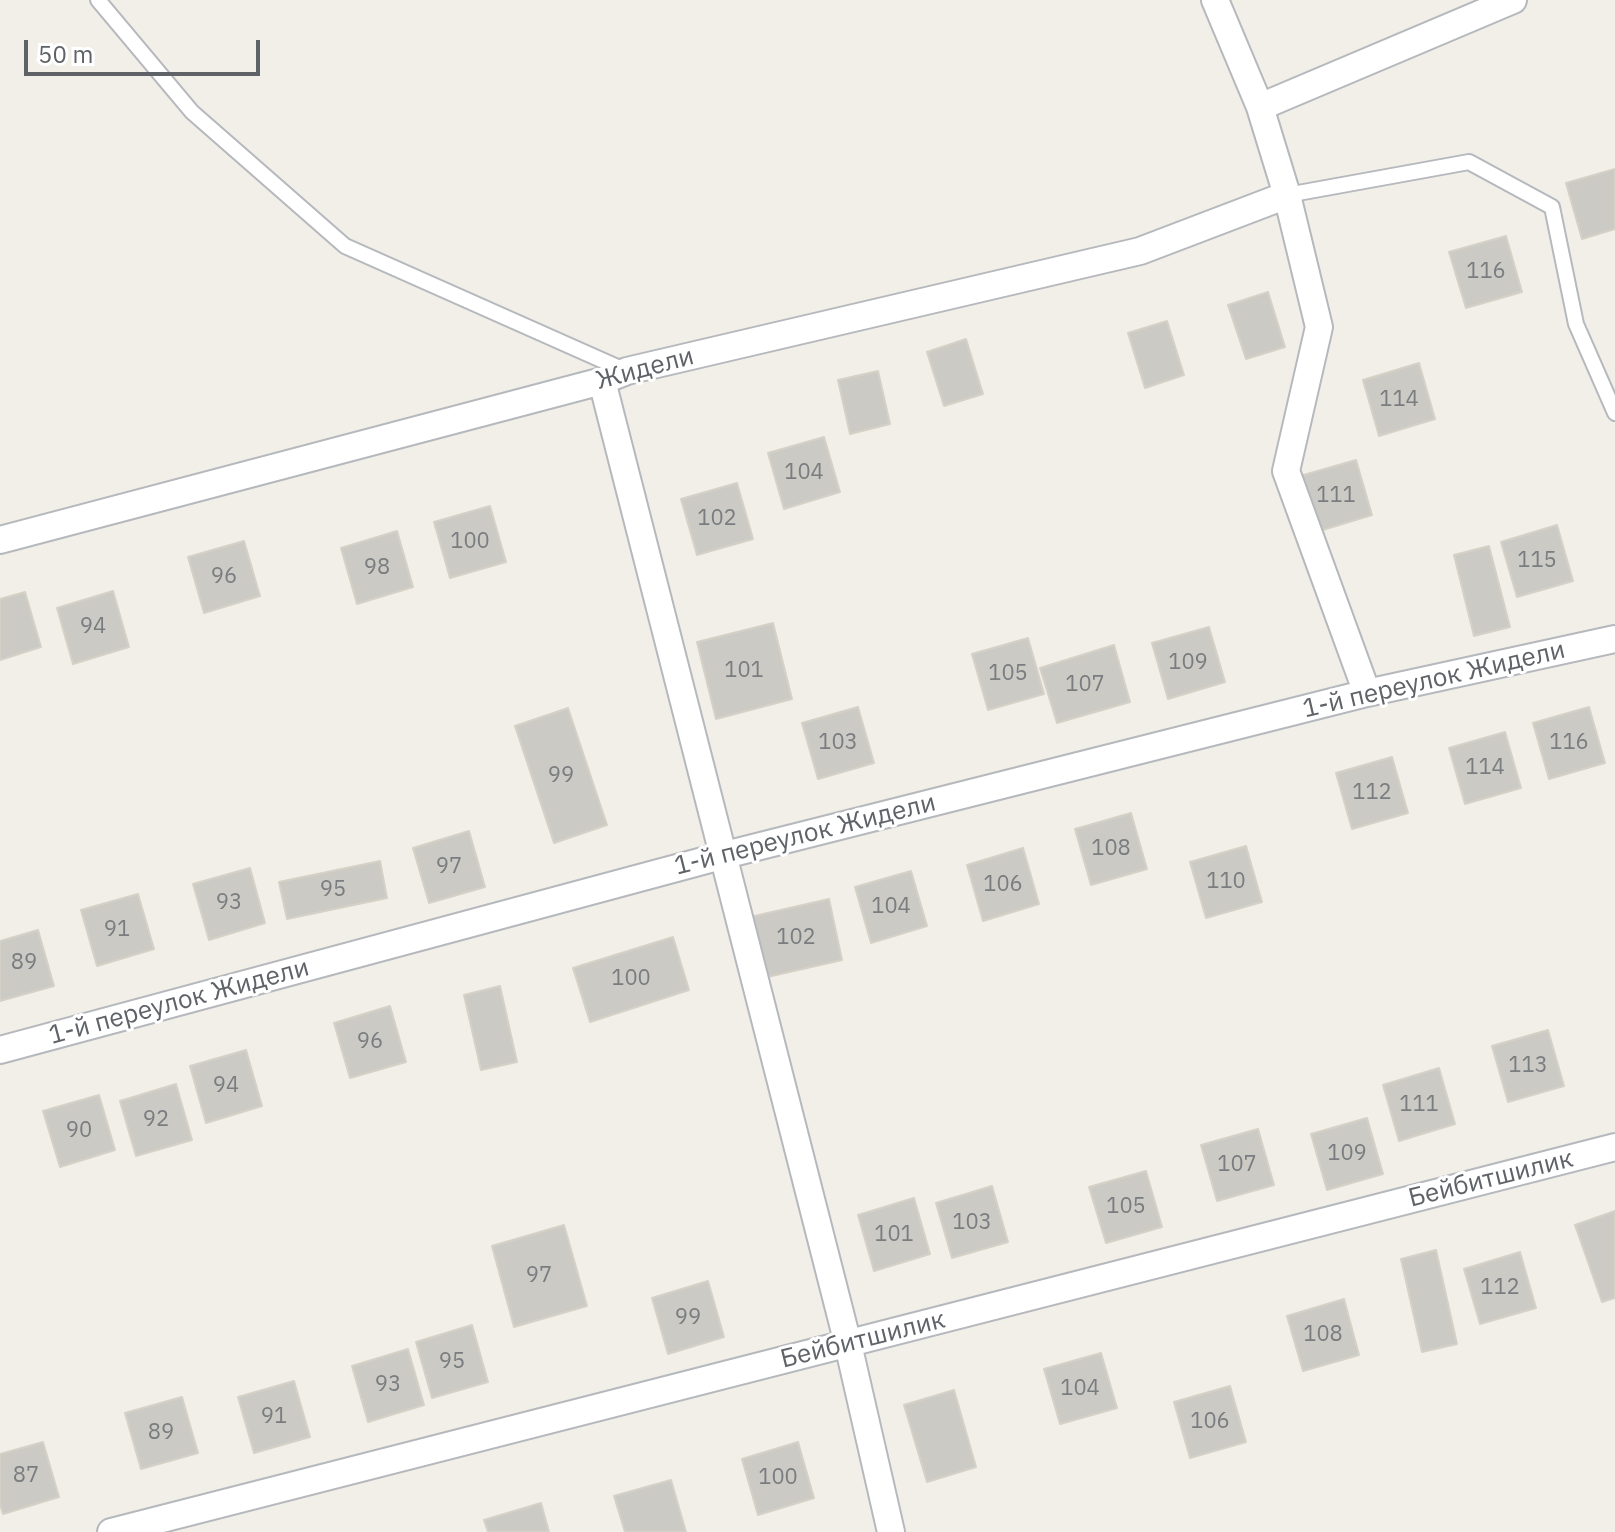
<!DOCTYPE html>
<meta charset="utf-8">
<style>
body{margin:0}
#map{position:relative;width:1615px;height:1532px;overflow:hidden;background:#f1efe8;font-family:"IBM Plex Sans",sans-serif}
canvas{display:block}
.scale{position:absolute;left:24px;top:40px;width:236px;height:36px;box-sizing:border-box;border:4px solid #5f6368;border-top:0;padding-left:10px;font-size:24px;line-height:28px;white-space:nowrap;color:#5f6368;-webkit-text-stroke:6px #fff;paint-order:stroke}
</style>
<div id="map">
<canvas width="1615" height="1532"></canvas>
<div class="scale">50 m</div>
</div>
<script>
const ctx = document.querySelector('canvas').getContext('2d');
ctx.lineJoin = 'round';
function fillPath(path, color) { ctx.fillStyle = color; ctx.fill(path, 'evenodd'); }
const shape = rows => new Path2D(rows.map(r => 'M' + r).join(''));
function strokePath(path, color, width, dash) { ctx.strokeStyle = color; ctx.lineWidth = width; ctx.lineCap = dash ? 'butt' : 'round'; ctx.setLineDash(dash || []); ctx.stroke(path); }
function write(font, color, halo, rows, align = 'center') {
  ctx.font = font + ' "IBM Plex Sans",sans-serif'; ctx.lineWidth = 6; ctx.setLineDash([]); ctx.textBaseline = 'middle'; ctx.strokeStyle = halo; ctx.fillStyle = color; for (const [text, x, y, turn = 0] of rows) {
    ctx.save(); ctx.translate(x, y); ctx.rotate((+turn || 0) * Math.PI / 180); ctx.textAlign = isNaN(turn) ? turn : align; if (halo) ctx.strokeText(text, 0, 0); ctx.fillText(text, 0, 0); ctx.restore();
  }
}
const building = shape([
 [1615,169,1615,229,1582,239,1566,183,1615,169],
 [1506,236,1522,292,1466,308,1449,252,1506,236],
 [1268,292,1285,347,1246,359,1228,305,1268,292],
 [1167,321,1184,375,1145,388,1128,333,1167,321],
 [966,339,983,394,944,406,927,352,966,339],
 [1419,363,1435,419,1379,436,1363,380,1419,363],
 [878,371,890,424,850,434,838,380,878,371],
 [824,437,840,492,784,509,768,453,824,437],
 [1356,460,1372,515,1316,532,1300,476,1356,460],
 [737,483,753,539,697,555,681,499,737,483],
 [490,506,506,562,450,578,434,522,490,506],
 [1557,525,1573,581,1517,597,1501,542,1557,525],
 [397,531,413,587,357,604,341,548,397,531],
 [244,541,260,596,204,613,188,557,244,541],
 [1489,546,1510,627,1474,636,1454,555,1489,546],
 [113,591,129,647,73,664,57,608,113,591],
 [25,592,41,647,0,660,0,599,25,592],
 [773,623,792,699,716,719,697,642,773,623],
 [1209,627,1225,682,1168,699,1152,643,1209,627],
 [1028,638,1044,694,988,710,972,654,1028,638],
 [1114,645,1130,702,1057,723,1040,668,1114,645],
 [858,707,874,763,818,779,802,723,858,707],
 [1589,707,1605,763,1549,779,1533,723,1589,707],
 [568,708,607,825,554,843,515,726,568,708],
 [1505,732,1521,788,1465,804,1449,748,1505,732],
 [1392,757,1408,813,1352,829,1336,773,1392,757],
 [1131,813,1147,869,1091,885,1075,829,1131,813],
 [469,831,485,887,429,903,413,848,469,831],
 [1246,846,1262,902,1206,918,1190,862,1246,846],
 [1023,848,1039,904,983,921,967,865,1023,848],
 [380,861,387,898,287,919,279,882,380,861],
 [250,868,265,923,209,940,193,884,250,868],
 [911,871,927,926,871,943,855,887,911,871],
 [138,894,154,949,97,966,81,910,138,894],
 [829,899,842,960,763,978,750,917,829,899],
 [38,930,54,986,0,1001,0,941,38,930],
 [673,937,689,990,590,1022,573,968,673,937],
 [500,986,517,1062,481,1070,464,995,500,986],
 [390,1006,406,1062,350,1078,334,1023,390,1006],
 [1548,1030,1564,1086,1508,1102,1492,1046,1548,1030],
 [246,1050,262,1106,206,1123,190,1066,246,1050],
 [1439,1068,1455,1124,1399,1141,1383,1085,1439,1068],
 [176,1084,192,1140,136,1156,120,1101,176,1084],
 [99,1095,115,1150,60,1167,43,1111,99,1095],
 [1367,1118,1383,1174,1327,1190,1311,1134,1367,1118],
 [1258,1129,1274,1185,1217,1201,1201,1145,1258,1129],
 [1146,1171,1162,1227,1106,1243,1089,1187,1146,1171],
 [992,1186,1008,1242,952,1258,936,1203,992,1186],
 [914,1198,930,1254,874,1271,858,1215,914,1198],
 [1615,1211,1615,1298,1602,1302,1575,1225,1615,1211],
 [564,1225,587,1306,514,1327,492,1246,564,1225],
 [1436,1250,1457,1344,1422,1352,1401,1259,1436,1250],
 [1520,1252,1536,1308,1480,1324,1464,1269,1520,1252],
 [708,1281,724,1337,668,1354,652,1298,708,1281],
 [1344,1299,1359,1355,1303,1371,1287,1316,1344,1299],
 [472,1325,488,1382,432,1398,416,1342,472,1325],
 [408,1349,424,1405,368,1422,352,1366,408,1349],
 [1101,1353,1117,1408,1060,1424,1044,1369,1101,1353],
 [294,1381,310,1437,254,1453,238,1397,294,1381],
 [1230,1386,1246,1442,1190,1458,1174,1402,1230,1386],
 [954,1390,976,1467,927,1482,904,1405,954,1390],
 [182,1397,198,1453,141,1469,125,1413,182,1397],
 [43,1442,59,1497,3,1514,0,1504,0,1454,43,1442],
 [798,1442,814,1498,758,1515,742,1459,798,1442],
 [671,1480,686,1532,625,1532,614,1496,671,1480],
 [541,1503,549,1532,488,1532,484,1520,541,1503]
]);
const lane = shape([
 [98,0,192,112,345,246,624,370],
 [1287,195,1469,162,1552,207,1576,324,1615,413]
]);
const street = shape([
 [1215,0,1260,107,1287,195,1319,327,1286,471,1367,693],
 [1260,107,1513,0],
 [602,381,848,1344,891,1532],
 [0,540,602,381,627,371,1140,251,1287,195],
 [0,1050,725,855,1367,693,1615,639],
 [111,1532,1615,1147]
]);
const numberNames = [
 ["116",1486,272],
 ["114",1399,400],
 ["104",804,473],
 ["111",1336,496],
 ["102",717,519],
 ["100",470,542],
 ["115",1537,561],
 ["98",377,568],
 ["96",224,577],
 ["94",93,627],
 ["109",1188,663],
 ["101",744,671],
 ["105",1008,674],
 ["107",1085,685],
 ["103",838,743],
 ["116",1569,743],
 ["114",1485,768],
 ["99",561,776],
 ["112",1372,793],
 ["108",1111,849],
 ["97",449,867],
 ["110",1226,882],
 ["106",1003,885],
 ["95",333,890],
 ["93",229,903],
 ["104",891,907],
 ["91",117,930],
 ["102",796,938],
 ["89",24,963],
 ["100",631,979],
 ["96",370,1042],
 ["113",1528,1066],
 ["94",226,1086],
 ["111",1419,1105],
 ["92",156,1120],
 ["90",79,1131],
 ["109",1347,1154],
 ["107",1237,1165],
 ["105",1126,1207],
 ["103",972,1223],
 ["101",894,1235],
 ["97",539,1276],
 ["112",1500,1288],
 ["99",688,1318],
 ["108",1323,1335],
 ["95",452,1362],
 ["93",388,1385],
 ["104",1080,1389],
 ["91",274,1417],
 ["106",1210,1422],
 ["89",161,1433],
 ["87",26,1476],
 ["100",778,1478]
];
const streetNames = [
 ["Жидели",645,369,-15],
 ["1-й переулок Жидели",1434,680,-13],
 ["1-й переулок Жидели",805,835,-14],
 ["1-й переулок Жидели",179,1002,-15],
 ["Бейбитшилик",1491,1179,-14],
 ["Бейбитшилик",863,1340,-14]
];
fillPath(building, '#cccac5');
strokePath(building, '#d6d1c6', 2);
strokePath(lane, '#b5b8bc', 18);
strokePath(street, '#b5b8bc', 30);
strokePath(lane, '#fff', 14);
strokePath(street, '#fff', 26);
write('22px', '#7a7d7f', null, numberNames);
write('26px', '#5f6368', '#fff', streetNames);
</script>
